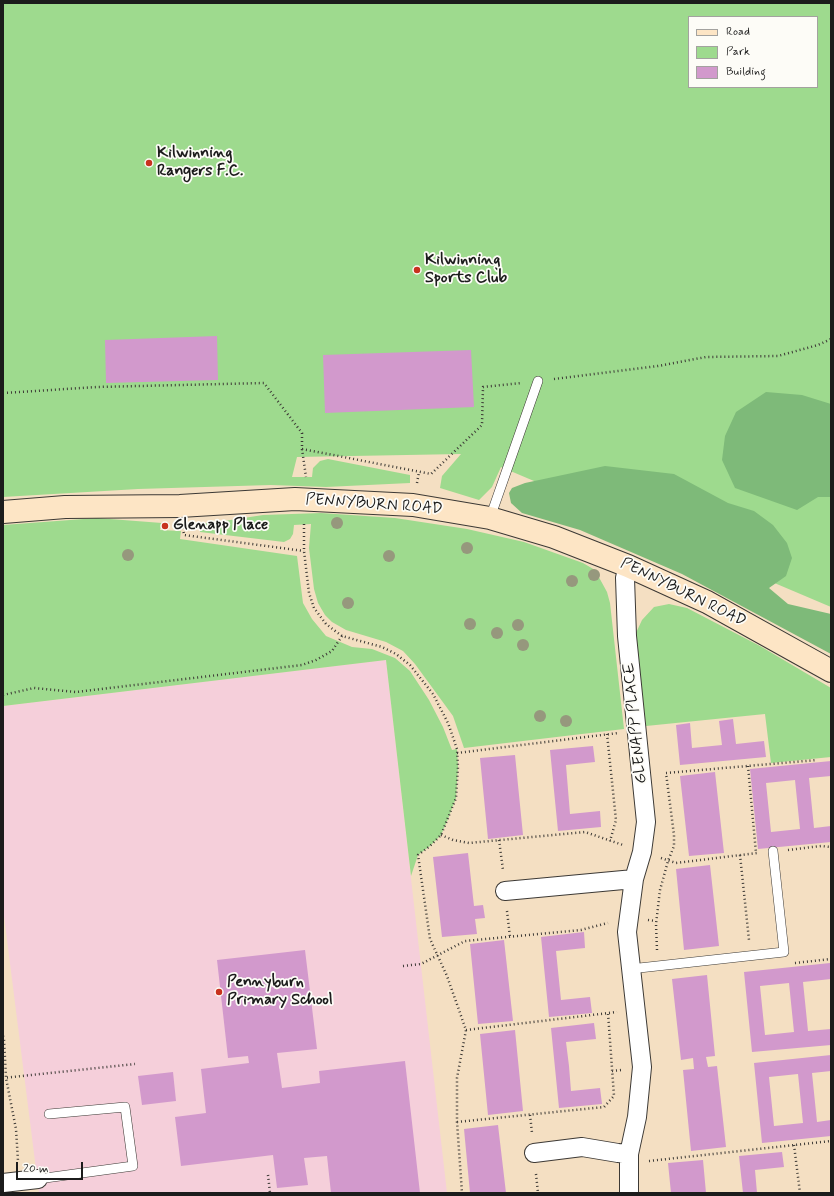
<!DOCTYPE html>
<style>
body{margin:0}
#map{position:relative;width:834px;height:1196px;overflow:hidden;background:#f4dfc2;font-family:Mynerve,sans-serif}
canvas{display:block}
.frame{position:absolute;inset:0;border:4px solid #1c1c1c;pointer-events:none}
.legend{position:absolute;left:688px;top:16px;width:130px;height:72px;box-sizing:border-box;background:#fdfcf7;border:1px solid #a3a29f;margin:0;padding:5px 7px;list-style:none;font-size:12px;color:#1c1c1c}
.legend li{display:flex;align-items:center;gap:8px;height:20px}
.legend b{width:20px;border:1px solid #a3a29f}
.scale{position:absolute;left:16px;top:1162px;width:67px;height:18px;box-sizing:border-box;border:2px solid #1c1c1c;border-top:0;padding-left:5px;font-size:12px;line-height:14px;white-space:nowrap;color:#1c1c1c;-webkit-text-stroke:3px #fdfcf7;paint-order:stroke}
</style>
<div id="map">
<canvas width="834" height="1196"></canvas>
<div class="frame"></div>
<ul class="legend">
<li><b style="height:5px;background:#fde5c5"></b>Road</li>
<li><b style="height:11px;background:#9eda8e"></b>Park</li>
<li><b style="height:11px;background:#d299cc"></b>Building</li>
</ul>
<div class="scale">20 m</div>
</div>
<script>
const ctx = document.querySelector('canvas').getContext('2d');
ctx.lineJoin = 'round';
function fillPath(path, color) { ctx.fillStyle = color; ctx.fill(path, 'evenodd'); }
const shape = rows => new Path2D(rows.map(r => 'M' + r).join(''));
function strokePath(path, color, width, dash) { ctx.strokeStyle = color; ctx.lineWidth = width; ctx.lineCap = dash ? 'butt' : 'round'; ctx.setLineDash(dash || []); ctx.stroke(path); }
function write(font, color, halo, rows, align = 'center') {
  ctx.font = font + ' Mynerve,sans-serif'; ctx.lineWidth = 3.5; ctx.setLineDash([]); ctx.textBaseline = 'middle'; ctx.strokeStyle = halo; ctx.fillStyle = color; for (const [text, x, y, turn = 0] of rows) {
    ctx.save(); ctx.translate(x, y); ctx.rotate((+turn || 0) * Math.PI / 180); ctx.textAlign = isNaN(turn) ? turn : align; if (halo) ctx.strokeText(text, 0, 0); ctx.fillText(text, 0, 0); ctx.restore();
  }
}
const built = shape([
 [386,660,447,1193,39,1193,3,908,3,706]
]);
const green = shape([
 [3,3,831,3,831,607,501,467,492,487,479,500,440,488,442,476,461,454,297,457,292,477,312,477,313,468,320,461,328,459,410,475,410,483,326,487,271,485,138,489,3,497],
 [689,17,817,17,817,87,689,87],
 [321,513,395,518,467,529,524,542,583,563,595,570,607,592,610,603,624,729,464,748,453,716,415,664,403,651,386,642,346,630,332,622,325,615,318,603,314,589,309,548,311,524,294,525,293,534,290,539,284,542,200,532,201,523,211,523,263,515],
 [97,518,162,523,160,530,181,531,180,539,297,556,303,603,312,619,326,636,352,647,372,649,395,658,410,671,429,700,443,727,452,750,457,749,458,767,456,798,448,819,441,835,430,846,418,855,411,876,386,660,3,706,3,525],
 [669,604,687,608,760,646,831,688,831,757,771,763,765,714,646,726,635,635,642,620,654,607]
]);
const forest = shape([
 [766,392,802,395,831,404,831,497,818,497,797,510,735,488,722,460,725,436,736,412],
 [605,466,674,474,728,503,754,511,773,525,787,543,792,558,786,576,769,588,788,604,831,614,831,654,682,574,580,530,522,513,511,503,509,493,512,488,525,483]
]);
const building = shape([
 [217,336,218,380,106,383,105,340],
 [471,350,474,407,325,413,323,355],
 [733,719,736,744,764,741,766,757,680,765,676,725,690,723,692,748,722,745,719,721],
 [593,746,595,762,566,765,570,814,600,811,601,827,558,831,550,750],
 [515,755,523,835,488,839,480,758],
 [831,761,831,776,809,778,814,828,831,826,831,842,758,849,750,769],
 [795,780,800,829,771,832,766,783],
 [715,772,724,853,689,856,680,776],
 [468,853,474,906,483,905,485,918,475,919,477,934,442,937,433,857],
 [710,865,719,946,684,950,676,869],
 [584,932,585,948,556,951,561,1000,590,997,592,1013,549,1017,541,937],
 [504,940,513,1021,478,1024,470,944],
 [305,950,317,1049,277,1053,282,1088,320,1083,319,1071,405,1061,420,1193,331,1193,327,1156,304,1158,308,1185,277,1188,273,1155,181,1166,175,1117,206,1113,201,1069,249,1063,248,1056,228,1058,217,960],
 [830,963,831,979,803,982,808,1031,831,1029,831,1045,752,1052,744,972],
 [789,983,794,1032,765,1035,760,986],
 [707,975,715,1056,706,1057,708,1067,717,1066,726,1147,691,1151,683,1070,694,1069,693,1058,681,1060,672,979],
 [594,1023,596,1039,566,1042,569,1066,571,1091,600,1088,602,1104,559,1108,551,1028],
 [515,1030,523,1111,488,1115,480,1034],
 [831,1055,831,1071,812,1073,817,1122,831,1120,831,1136,762,1143,754,1063],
 [798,1074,803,1123,774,1126,769,1077],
 [173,1072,176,1101,142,1105,138,1076],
 [498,1125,506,1193,470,1193,464,1129],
 [782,1152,784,1167,755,1170,757,1193,743,1193,739,1156],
 [703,1160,706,1193,671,1193,668,1163]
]);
const path = shape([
 [554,379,658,366,706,357,778,356,818,345,831,339],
 [3,393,97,387,264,383,302,433,302,449,306,477],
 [302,449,431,474,482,425,483,387,521,383],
 [417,483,419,472],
 [304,524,304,551,309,593,314,608,326,624,342,636,382,647,396,654,410,665,433,694,448,723,457,749,458,767,456,798,441,835,430,846,418,855,430,939,447,976,466,1030,457,1078,457,1122,462,1193],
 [183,528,184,535,304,551],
 [3,695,34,688,76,692,302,665,316,660,332,651,342,636],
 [607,734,616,820,610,841],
 [457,753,618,733],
 [748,766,756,853],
 [666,773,817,760],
 [441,835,453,840,469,843,585,832,623,845],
 [499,840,503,870],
 [788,850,821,846,831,847],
 [740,855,749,940],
 [661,858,676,863,757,853],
 [507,911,510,937],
 [648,920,656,921],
 [657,950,656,924,660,890,668,861,674,846,674,835,666,773],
 [795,963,831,959],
 [403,966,421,964,465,941,581,930,608,923],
 [466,1030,617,1012],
 [3,1036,4,1039,6,1078,16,1129,18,1161],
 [612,1071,622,1070],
 [3,1078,135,1064],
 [530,1115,532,1133],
 [457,1122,604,1107,614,1096,608,1013],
 [794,1145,800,1193],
 [649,1161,831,1141],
 [536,1174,538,1193],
 [268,1175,270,1193]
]);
const lane = shape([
 [490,518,538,381],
 [630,969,784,952,773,851],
 [38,1179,133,1166,125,1107,49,1114]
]);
const street = shape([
 [628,566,625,578,627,636,646,822,642,852,634,879,627,932,642,1067,637,1117,629,1154,629,1193],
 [505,891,634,879],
 [534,1153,582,1147,618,1153,629,1154],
 [3,1183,38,1179]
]);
const secondary = shape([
 [3,512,65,507,180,506,295,499,413,505,490,518,554,537,628,566,707,602,831,671]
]);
const trees = [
 [337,523],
 [467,548],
 [128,555],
 [389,556],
 [594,575],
 [572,581],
 [348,603],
 [470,624],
 [518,625],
 [497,633],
 [523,645],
 [540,716],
 [566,721]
];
const markers = [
 [149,163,4,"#c8321e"],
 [417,270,4,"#c8321e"],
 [165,526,4,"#c8321e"],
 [219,992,4,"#c8321e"]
];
const poiNames = [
 ["Kilwinning",157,154],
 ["Rangers F.C.",157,172],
 ["Kilwinning",425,261],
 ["Sports Club",425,279],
 ["Glenapp Place",173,526],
 ["Pennyburn",227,983],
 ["Primary School",227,1001]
];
const streetNames = [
 ["PENNYBURN ROAD",374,505,4],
 ["PENNYBURN ROAD",683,593,26],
 ["GLENAPP PLACE",636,723,-96]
];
fillPath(built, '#f5cfda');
fillPath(green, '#9eda8e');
fillPath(forest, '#7eba79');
fillPath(building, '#d299cc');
strokePath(lane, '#3c3935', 10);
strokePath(street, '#3c3935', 20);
strokePath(secondary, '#3c3935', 24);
strokePath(path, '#3c3935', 2.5, [1, 3]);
strokePath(lane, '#fff', 9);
strokePath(street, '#fff', 18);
strokePath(secondary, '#fde5c5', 22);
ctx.fillStyle = '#96987d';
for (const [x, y] of trees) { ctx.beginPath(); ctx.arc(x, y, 6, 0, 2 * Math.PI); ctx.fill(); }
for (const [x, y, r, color] of markers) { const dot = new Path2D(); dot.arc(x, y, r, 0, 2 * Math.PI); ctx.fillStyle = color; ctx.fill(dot); strokePath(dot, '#fdfcf7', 1.5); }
write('bold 16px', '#1c1c1c', '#fdfcf7', poiNames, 'left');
write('16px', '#1c1c1c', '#fdfcf7', streetNames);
</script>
